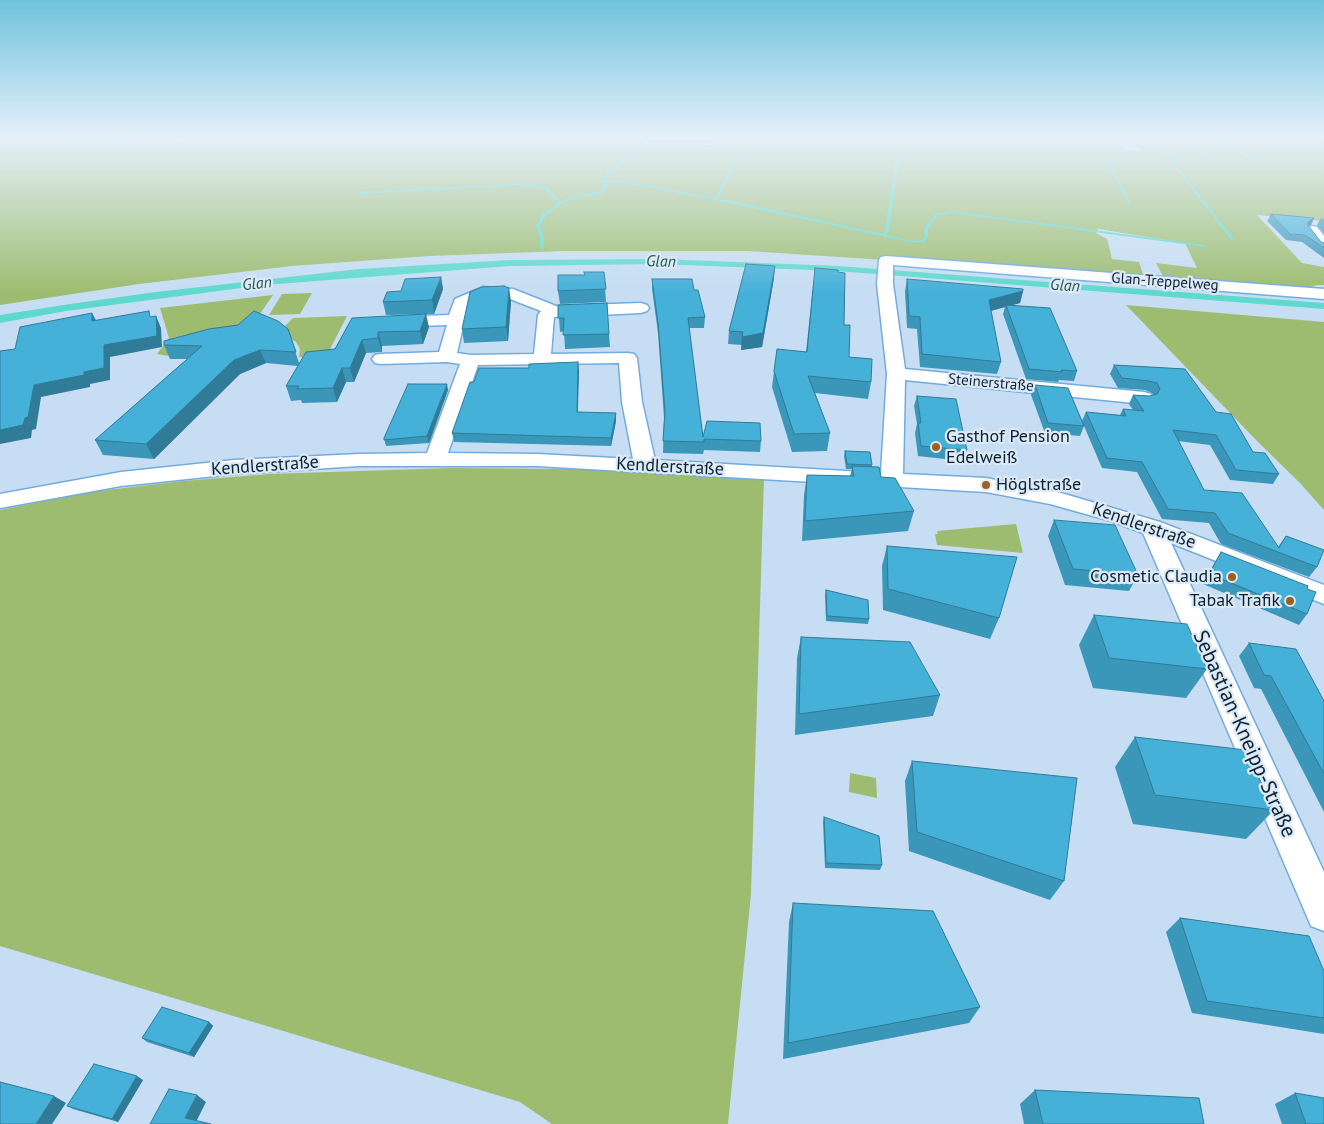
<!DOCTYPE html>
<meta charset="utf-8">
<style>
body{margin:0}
canvas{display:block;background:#c6ddf3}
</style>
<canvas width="1324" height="1124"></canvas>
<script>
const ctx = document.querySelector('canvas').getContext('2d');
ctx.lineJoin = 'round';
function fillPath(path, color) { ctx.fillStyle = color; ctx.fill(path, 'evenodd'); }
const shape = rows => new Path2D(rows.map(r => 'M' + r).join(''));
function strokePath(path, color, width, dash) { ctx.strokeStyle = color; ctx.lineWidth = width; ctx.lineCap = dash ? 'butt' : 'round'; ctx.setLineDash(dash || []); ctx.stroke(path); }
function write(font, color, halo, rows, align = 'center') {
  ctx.font = font + ' "PT Sans",sans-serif'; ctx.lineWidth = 4.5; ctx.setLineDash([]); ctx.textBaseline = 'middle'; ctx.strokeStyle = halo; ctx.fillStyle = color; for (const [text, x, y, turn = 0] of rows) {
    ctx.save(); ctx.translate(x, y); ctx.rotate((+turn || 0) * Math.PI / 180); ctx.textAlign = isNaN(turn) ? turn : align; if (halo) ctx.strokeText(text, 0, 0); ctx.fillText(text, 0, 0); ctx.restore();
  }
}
const green = shape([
 [0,137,643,137,637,144,713,145,718,137,1118,137,1126,150,1140,151,1128,137,1324,137,1324,221,1257,215,1302,263,1324,267,1324,285,1317,285,1299,291,1165,280,1156,263,1197,268,1185,243,1098,229,1096,233,1107,239,1112,259,1139,262,1144,277,748,251,565,251,429,256,292,266,139,284,0,305],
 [312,293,300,314,269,315,282,294],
 [273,295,255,321,169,356,157,354,169,338,160,308],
 [1126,305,1324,322,1324,510,1300,483,1259,443],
 [347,316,326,357,299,357,300,349,296,342,279,332,293,318],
 [450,468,573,469,764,478,751,894,728,1124,552,1124,520,1102,0,946,0,510,90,492,183,481,269,474],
 [1016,524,1023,553,937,545,935,534,938,534,937,531],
 [850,773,876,778,877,798,849,792]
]);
const water = shape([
 [660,259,839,266,1324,303,1324,309,837,271,657,264,510,266,264,285,66,311,0,323,0,315,70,304,156,292,359,269,510,260]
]);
const stream = shape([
 [203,137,226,137,0,148,0,146,203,137],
 [644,137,647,137,633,154,609,175,605,180,619,180,715,198,749,137,751,137,718,198,883,234,885,231,899,139,900,138,901,139,889,231,886,235,914,241,922,240,925,237,924,229,936,213,953,211,1205,245,1207,246,1205,247,953,213,938,215,928,229,928,238,924,242,914,243,716,200,619,182,605,182,608,186,603,193,575,198,561,204,545,217,540,226,544,236,544,248,542,249,540,248,540,236,536,226,542,215,558,203,546,190,527,185,359,194,357,193,359,192,527,183,548,188,561,202,573,196,601,191,604,186,601,181,607,173,631,152,644,137],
 [859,137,861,137,860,143,859,144,858,143,859,137],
 [1094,137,1096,137,1131,204,1128,203,1094,137],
 [1153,137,1156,137,1168,153,1192,155,1190,156,1166,155,1153,137],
 [1188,137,1191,137,1205,156,1199,156,1199,154,1202,154,1188,137],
 [1219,137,1222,137,1228,145,1226,145,1219,137],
 [1227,137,1230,137,1233,141,1231,142,1227,137],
 [1266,137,1268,137,1268,138,1266,139,1266,137],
 [1234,143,1236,143,1260,165,1260,167,1258,167,1234,145,1234,143],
 [1167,156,1169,156,1233,238,1233,240,1231,240,1167,156]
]);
const minor = shape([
 [1312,226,1317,227,1324,236,1324,249,1319,248,1305,230,1312,226],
 [886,256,1324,289,1324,299,893,265,893,284,905,369,1144,392,1151,394,1154,398,1151,402,1144,404,905,380,903,474,986,478,1061,493,1160,522,1324,585,1324,604,1171,543,1324,872,1324,931,1311,926,1143,533,1111,521,1050,504,986,492,537,466,359,466,234,474,121,486,0,508,0,494,121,472,234,460,359,454,427,453,460,364,447,362,381,364,375,363,372,359,375,355,381,354,439,352,447,325,394,327,388,326,386,322,388,318,394,317,449,315,455,299,483,287,513,289,556,306,641,303,647,305,649,308,647,311,641,313,554,317,551,354,628,353,634,354,637,358,642,402,655,460,881,473,887,374,877,284,879,260,881,257,886,256],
 [486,297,505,297,541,311,538,315,534,354,471,355,457,353,468,305,486,297],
 [619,363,622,402,633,459,537,454,448,453,478,365,619,363]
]);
const wall = shape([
 [1271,214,1314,218,1311,225,1308,226,1321,242,1324,243,1324,258,1302,242,1286,240,1267,221],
 [1321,218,1324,219,1324,234,1317,225],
 [815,268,844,325,849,357,871,382,868,399,815,393,830,433,827,451,792,452,772,387,774,371,806,352],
 [604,272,606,302,560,304,558,291,585,275],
 [441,277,443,289,434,314,386,315,383,302,401,291],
 [774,278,762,347,741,350,742,345,728,344,729,331],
 [652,279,694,290,705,317,704,328,689,328,703,437,761,441,760,452,704,450,703,454,663,453,664,418,658,333,652,289],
 [907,279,1023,291,1020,303,1011,305,1077,371,1074,381,1059,380,1058,382,1026,379,1003,314,1005,307,991,311,1001,362,997,374,920,367,917,329,907,328,905,291],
 [511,301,508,341,464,343,462,329],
 [558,305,609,334,610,347,565,349,564,331,560,332],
 [352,318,429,327,423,344,382,346,382,352,366,353,354,382,346,382,337,402,302,403,301,400,291,401,286,386,298,366,266,363,240,374,154,459,103,455,95,440,187,359,170,359,164,345,288,329,299,363,335,349],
 [1114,365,1185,369,1216,412,1253,452,1279,474,1273,484,1230,480,1210,445,1178,441,1204,490,1278,547,1286,536,1317,567,1309,577,1221,544,1209,523,1162,519,1137,472,1102,468,1084,426,1080,436,1045,433,1031,395,1035,385,1082,421,1086,412,1120,415,1123,409,1133,410,1129,404,1133,395,1149,396,1154,395,1152,393,1145,390,1118,388,1110,374],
 [579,370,578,412,616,421,611,446,454,442,452,433,474,382],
 [448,390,429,443,386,446,384,438],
 [917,396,967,450,963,461,918,456,915,433,917,424,914,406],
 [845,451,872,465,872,467,881,477,914,511,908,531,802,541,804,495,807,475,850,476,852,469,846,469,844,456],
 [1054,520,1138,575,1129,591,1065,585,1048,536],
 [887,546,999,618,990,639,883,610,882,566],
 [1221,552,1307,614,1299,625,1203,584],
 [826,590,869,619,868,624,826,621,825,595],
 [1094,615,1207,669,1186,698,1093,688,1079,645],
 [801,637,940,695,933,716,795,735,797,658],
 [1249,643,1324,701,1324,812,1261,689,1254,688,1239,656],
 [1135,737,1274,810,1246,839,1133,824,1115,767],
 [912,761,1064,881,1050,900,909,851,905,781],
 [824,817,882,865,880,870,825,868,823,822],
 [793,903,980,1007,969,1023,783,1059,789,922],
 [1180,918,1324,971,1324,1034,1192,1013,1166,932],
 [209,1022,213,1026,194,1057,147,1042,142,1038],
 [143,1080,118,1122,73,1109,67,1106],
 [1035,1090,1204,1124,1024,1124,1020,1104],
 [1295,1093,1324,1124,1282,1124,1275,1104]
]);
const shadedWall = shape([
 [1314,218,1311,225,1304,228,1308,222],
 [775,266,774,278,762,347,741,350,742,337],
 [441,277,443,289,434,314,432,300],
 [509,288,511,301,508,341,506,327],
 [1023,291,1020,303,1006,307,1006,305,1005,307,986,312,989,300],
 [92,313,98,324,92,321],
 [426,314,429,327,423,344,420,331],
 [156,316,161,328,162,347,110,357,110,380,90,384,90,387,41,397,36,429,32,430,31,438,0,444,0,430,25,418,34,385,84,372,104,345],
 [378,332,382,346,382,352,378,338],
 [362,340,366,353,354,382,350,368],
 [260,350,266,363,240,374,154,459,146,444,234,360],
 [578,362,579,370,577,420,577,412],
 [342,368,346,382,337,402,333,388],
 [447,384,448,390,429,443,427,436],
 [616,413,616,421,611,446,611,438],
 [209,1022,213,1026,194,1057,189,1053],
 [137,1076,143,1080,118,1122,112,1119],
 [197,1095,206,1102,195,1124,185,1118],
 [54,1096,66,1103,52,1124,36,1124]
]);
const building = shape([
 [1271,214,1314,218,1308,222,1307,224,1321,242,1324,243,1324,248,1305,235,1290,234,1271,214],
 [746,264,775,266,763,333,742,337,743,332,729,331,746,264],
 [815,268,838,270,838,272,845,273,844,325,850,325,849,357,872,359,871,382,808,376,830,433,794,434,774,371,777,349,807,352,815,268],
 [584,272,604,272,606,289,558,291,558,275,585,275,584,272],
 [441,277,432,300,383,302,387,292,401,291,405,279,441,277],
 [652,279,692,279,694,290,698,290,705,317,688,318,703,437,707,421,760,423,761,441,704,439,704,442,663,441,665,411,658,323,652,279],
 [907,279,1023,289,1023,291,989,300,1001,362,922,354,920,317,909,316,907,279],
 [504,286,509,288,506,327,462,329,470,292,482,287,504,286],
 [607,303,609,334,563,335,564,318,558,318,558,305,607,303],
 [1006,305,1050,308,1077,371,1061,370,1062,372,1029,369,1006,305],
 [149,311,150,317,156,316,157,336,104,345,104,368,84,372,84,375,34,385,28,417,25,418,23,425,0,430,0,351,15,349,20,327,92,313,92,321,149,311],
 [254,311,278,321,288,329,296,352,260,350,234,360,146,444,95,440,202,346,164,345,164,341,209,329,238,325,254,311],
 [426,314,420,331,378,332,378,338,362,340,350,368,342,368,333,388,297,389,299,386,286,386,306,352,335,349,352,318,426,314],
 [578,362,577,412,616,413,611,438,452,433,470,382,474,382,479,368,529,368,529,364,578,362],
 [1114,365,1185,369,1216,412,1231,414,1253,452,1265,453,1279,474,1236,470,1216,435,1173,430,1204,490,1242,493,1279,548,1286,536,1324,550,1317,567,1228,533,1215,513,1168,509,1142,462,1107,458,1086,412,1126,416,1123,409,1144,411,1133,395,1149,396,1157,394,1160,389,1157,383,1149,381,1122,378,1114,365],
 [408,384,447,384,427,436,384,440,384,438,408,384],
 [1035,385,1068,388,1084,426,1048,423,1035,385],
 [917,396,956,399,967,450,921,446,918,423,921,423,917,396],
 [845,451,870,452,872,465,847,464,845,451],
 [852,466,879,467,881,477,895,478,914,511,805,521,807,475,854,476,852,466],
 [1054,520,1115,525,1138,575,1073,569,1054,520],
 [887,546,1017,557,999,618,888,589,887,546],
 [1221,552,1308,586,1307,589,1316,592,1307,614,1209,574,1221,552],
 [826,590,868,600,869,619,827,616,826,590],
 [1094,615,1187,624,1207,669,1109,658,1094,615],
 [801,637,910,642,940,695,799,714,801,637],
 [1249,643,1296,649,1324,701,1324,774,1271,676,1264,675,1249,643],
 [1135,737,1246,750,1274,810,1155,795,1135,737],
 [912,761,1077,778,1064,881,917,832,912,761],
 [824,817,879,836,882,865,826,863,824,817],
 [793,903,933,911,980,1007,788,1043,793,903],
 [1180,918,1309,936,1324,971,1324,1018,1207,1001,1180,918],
 [162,1007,209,1022,189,1053,142,1038,162,1007],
 [94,1064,137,1076,112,1119,67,1106,94,1064],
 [0,1082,54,1096,36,1124,0,1124,0,1082],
 [169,1089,197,1095,185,1118,211,1124,150,1124,169,1089],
 [1035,1090,1199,1098,1204,1124,1043,1124,1035,1090],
 [1295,1093,1324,1098,1324,1124,1306,1124,1295,1093]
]);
const markers = [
 [936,447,5,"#9a621e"],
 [986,485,5,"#9a621e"],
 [1232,577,5,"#9a621e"],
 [1290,601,5,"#9a621e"]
];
const farStreetnames = [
 ["Glan-Treppelweg",1165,282,4],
 ["Steinerstraße",991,383,5]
];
const farWaternames = [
 ["Glan",661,262,1],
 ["Glan",257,284,-6],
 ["Glan",1065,286,4]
];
const poiNames = [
 ["Gasthof Pension",946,437],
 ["Edelweiß",946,458],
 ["Höglstraße",996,485],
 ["Cosmetic Claudia",1222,577,"right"],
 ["Tabak Trafik",1280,601,"right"]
];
const streetNames = [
 ["Kendlerstraße",265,466,-4],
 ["Kendlerstraße",670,467,3],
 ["Kendlerstraße",1144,526,19]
];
const nearStreetnames = [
 ["Sebastian-Kneipp-Straße",1244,734,66]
];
fillPath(green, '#9dbc6f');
fillPath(water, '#5dd9cd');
fillPath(stream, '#5dd9cd');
strokePath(minor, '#72acdf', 3);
fillPath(minor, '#fff');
fillPath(wall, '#3b97ba');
fillPath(shadedWall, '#307b97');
fillPath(building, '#45b0d8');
strokePath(building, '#307b97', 1);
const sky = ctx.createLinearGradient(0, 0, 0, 294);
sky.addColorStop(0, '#70c3dd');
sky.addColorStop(0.47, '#e5f0fa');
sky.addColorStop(1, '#e5f0fa00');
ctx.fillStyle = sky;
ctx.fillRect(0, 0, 1324, 294);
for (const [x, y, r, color] of markers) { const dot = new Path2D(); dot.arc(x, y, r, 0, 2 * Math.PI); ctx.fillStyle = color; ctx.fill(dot); strokePath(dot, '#dde9f4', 2); }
write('15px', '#092135', '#dde9f4', farStreetnames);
write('italic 16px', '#245953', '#dde9f4', farWaternames);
write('18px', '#092135', '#dde9f4', poiNames, 'left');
write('18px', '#092135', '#dde9f4', streetNames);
write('21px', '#092135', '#dde9f4', nearStreetnames);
</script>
